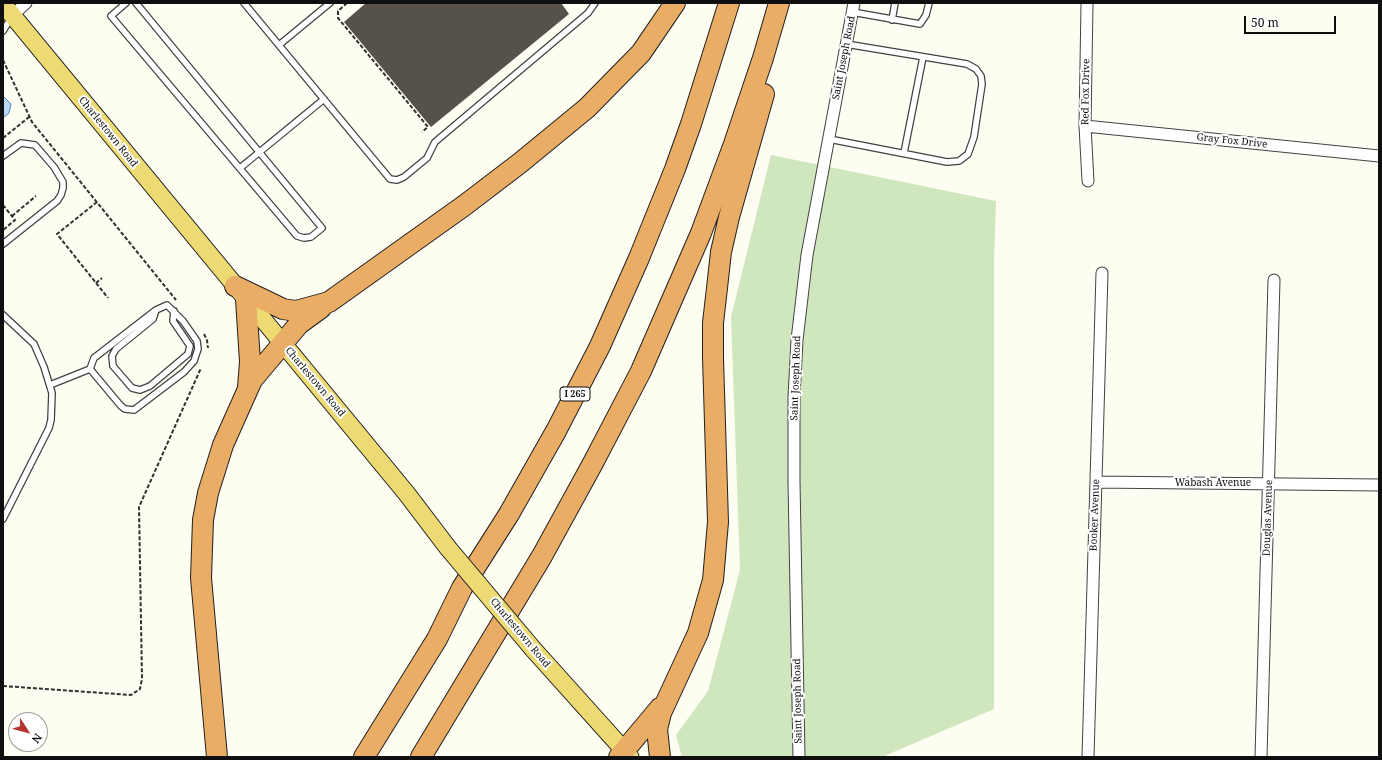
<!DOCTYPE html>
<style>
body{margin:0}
#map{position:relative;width:1382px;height:760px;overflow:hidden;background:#fefdf2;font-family:"Noto Serif",serif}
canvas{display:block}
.frame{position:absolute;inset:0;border:4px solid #0f0f0f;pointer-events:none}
.north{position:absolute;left:8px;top:712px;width:40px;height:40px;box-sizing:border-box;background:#fff;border:1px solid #9f9f9f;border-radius:50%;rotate:126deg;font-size:11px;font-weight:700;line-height:16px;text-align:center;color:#0f0f0f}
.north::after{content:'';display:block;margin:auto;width:14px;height:18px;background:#b53631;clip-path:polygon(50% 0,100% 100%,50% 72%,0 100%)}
.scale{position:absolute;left:1244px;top:16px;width:92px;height:18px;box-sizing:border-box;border:2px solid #0f0f0f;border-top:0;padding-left:5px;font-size:12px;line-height:14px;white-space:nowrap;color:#0f0f0f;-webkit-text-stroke:3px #fff;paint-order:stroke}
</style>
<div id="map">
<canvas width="1382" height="760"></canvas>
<div class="frame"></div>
<div class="north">N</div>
<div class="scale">50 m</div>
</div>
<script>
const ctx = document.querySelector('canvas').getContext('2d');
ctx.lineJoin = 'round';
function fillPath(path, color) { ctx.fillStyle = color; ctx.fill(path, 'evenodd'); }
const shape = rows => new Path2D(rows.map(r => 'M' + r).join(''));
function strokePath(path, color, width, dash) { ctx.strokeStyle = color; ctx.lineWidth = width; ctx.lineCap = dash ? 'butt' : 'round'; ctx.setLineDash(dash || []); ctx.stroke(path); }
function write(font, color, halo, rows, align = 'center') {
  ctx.font = font + ' "Noto Serif",serif'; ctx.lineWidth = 4; ctx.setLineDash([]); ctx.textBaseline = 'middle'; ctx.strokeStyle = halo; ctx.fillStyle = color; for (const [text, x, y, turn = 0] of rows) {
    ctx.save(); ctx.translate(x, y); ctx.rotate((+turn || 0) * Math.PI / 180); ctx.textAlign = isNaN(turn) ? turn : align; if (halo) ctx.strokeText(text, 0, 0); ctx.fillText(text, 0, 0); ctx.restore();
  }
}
const green = shape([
 [771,155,996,201,994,261,994,709,882,757,682,757,676,735,708,691,740,570,731,317]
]);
const water = shape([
 [3,96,11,104,9,113,3,118,3,96]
]);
const building = shape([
 [366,3,561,3,569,14,431,127,344,22]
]);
const path = shape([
 [347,3,338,11,338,18,428,127,422,132],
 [3,60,32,122,176,300],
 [3,138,29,117],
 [97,202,57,234,108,298],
 [3,205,15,220,3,230],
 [12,216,36,196],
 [96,283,102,278],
 [204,334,207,340,208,348],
 [3,686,131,695,140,689,142,679,139,507,201,368]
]);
const service = shape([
 [126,3,111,16,297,236,304,238,311,237,322,228,136,3],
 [244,3,390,179,397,180,404,177,427,158,435,142,588,13,595,3],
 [852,12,920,24,926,15,929,3],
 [892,20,895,3],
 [3,31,11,18],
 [279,45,330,3],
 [829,139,947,162,959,161,968,154,974,137,982,84,981,76,976,69,967,64,846,44],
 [904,153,923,57],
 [3,156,21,143,35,145,54,167,63,182,63,188,61,195,57,201,3,244],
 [240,168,324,99],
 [156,310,153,319,116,349,112,356,113,366,132,388,140,390,150,386,188,354,190,346,173,321,174,311],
 [3,315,34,344,44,367,52,393,51,420,49,428,3,519],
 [50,385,90,369,94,358,156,310,167,305,183,321,197,341,198,349,194,361,184,372,134,410,125,409,121,406,90,369]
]);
const minor = shape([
 [1087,3,1085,126,1088,181],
 [13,15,26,3],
 [1085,126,1379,156],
 [1096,482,1379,485],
 [799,757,794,481,794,397,797,340,807,255,854,3],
 [1088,757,1102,273],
 [1261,757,1274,280]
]);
const primary = shape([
 [3,4,407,494,448,548],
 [533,649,630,757]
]);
const motorway = shape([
 [235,286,283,309,296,311,329,302,465,205,520,163,587,108,641,53,675,3],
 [246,299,250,362,248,387],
 [217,757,201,578,203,520,208,493,223,445,252,380,299,324,321,308],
 [364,757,437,639,462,588,509,514,556,431,600,346,639,258,675,169,691,124,729,3],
 [421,757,542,556,593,463,641,371,701,233,734,144,763,58,779,3],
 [619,757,660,708],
 [660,757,657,729,661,713,698,633,713,580,718,522,713,358,713,323,717,288,721,252,729,217,764,94]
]);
const primaryBridge = shape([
 [448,548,533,649]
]);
const shields = [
 [575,394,30]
];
const shieldNames = [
 ["I 265",575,394]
];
const streetNames = [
 ["Saint Joseph Road",844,58,-79],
 ["Red Fox Drive",1086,92,-89],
 ["Charlestown Road",108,132,51],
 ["Gray Fox Drive",1232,141,6],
 ["Saint Joseph Road",796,378,-88],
 ["Charlestown Road",315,382,50],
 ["Wabash Avenue",1213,483],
 ["Booker Avenue",1095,515,-88],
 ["Douglas Avenue",1268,518,-88],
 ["Charlestown Road",520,633,50],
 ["Saint Joseph Road",798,701,-91]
];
fillPath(green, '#cfe6be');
fillPath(water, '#bbd8f2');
strokePath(water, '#4787c3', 1);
fillPath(building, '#57514c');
strokePath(service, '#424242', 8);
strokePath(minor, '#424242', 13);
strokePath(primary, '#202020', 19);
strokePath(motorway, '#202020', 22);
strokePath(path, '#313131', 2, [4, 2]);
strokePath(service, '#fff', 5.5);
strokePath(minor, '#fff', 11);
strokePath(primary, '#eeda73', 17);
strokePath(motorway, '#e9ad65', 20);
strokePath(primaryBridge, '#202020', 19, []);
strokePath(primaryBridge, '#eeda73', 17);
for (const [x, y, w] of shields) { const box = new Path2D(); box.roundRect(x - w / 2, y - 7, w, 14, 3); ctx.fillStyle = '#fff'; ctx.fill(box); strokePath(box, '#0f0f0f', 1); }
write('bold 9px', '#0f0f0f', null, shieldNames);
write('10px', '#0f0f0f', '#fff', streetNames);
</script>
